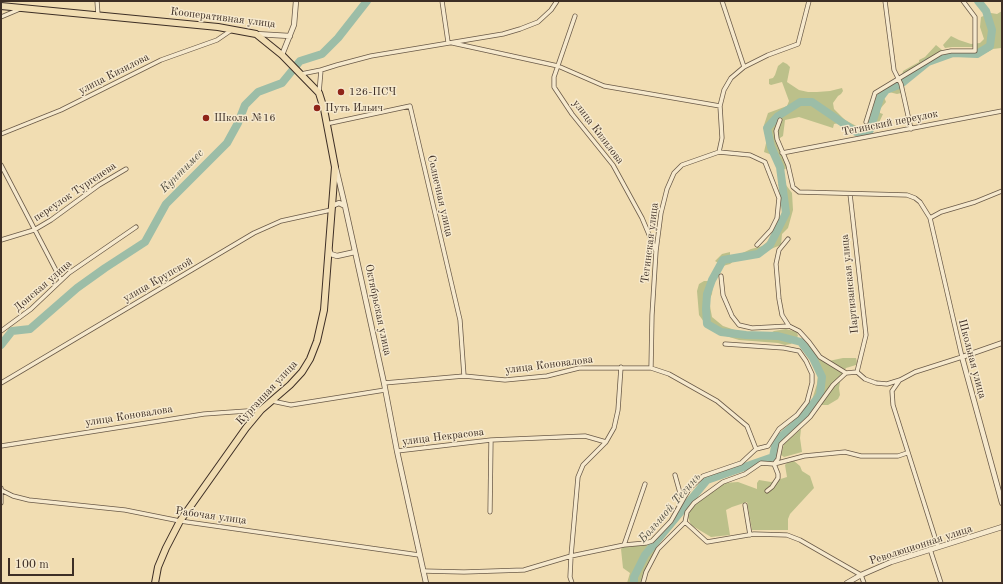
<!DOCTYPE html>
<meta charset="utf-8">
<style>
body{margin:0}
#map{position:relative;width:1003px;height:584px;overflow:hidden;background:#f1ddb2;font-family:"Old Standard TT",serif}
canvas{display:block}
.frame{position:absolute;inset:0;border:2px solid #3d2e25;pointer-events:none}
.scale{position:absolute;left:8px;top:558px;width:66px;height:18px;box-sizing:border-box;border:2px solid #3d2e25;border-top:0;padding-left:5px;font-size:12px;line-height:14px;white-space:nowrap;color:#3d2e25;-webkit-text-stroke:3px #f6e9cd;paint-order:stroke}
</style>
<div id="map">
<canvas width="1003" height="584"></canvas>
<div class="frame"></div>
<div class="scale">100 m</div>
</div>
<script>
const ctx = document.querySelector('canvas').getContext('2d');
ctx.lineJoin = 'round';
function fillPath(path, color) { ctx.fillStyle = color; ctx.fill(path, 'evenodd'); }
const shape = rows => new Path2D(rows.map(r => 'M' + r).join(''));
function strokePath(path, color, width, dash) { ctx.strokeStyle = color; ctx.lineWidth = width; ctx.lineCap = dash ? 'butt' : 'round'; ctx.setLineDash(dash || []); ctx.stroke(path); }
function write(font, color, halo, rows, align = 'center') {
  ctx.font = font + ' "Old Standard TT",serif'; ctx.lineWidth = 3; ctx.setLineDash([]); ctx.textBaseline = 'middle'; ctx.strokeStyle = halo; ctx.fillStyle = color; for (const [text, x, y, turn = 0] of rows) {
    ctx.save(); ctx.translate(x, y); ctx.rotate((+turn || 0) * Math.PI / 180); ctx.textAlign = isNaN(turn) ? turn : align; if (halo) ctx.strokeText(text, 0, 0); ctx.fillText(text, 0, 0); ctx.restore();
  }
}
const green = shape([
 [1002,11,1002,46,1001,48,993,49,982,55,973,49,973,47,952,47,945,48,943,45,951,36,959,40,971,44,980,43,984,39,980,27,981,17,991,13,997,14],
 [936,45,942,50,941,53,917,69,914,76,905,83,901,80,903,71,919,62,919,60,925,57],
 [783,62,787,64,790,67,787,82,799,90,808,92,817,92,830,91,842,88,843,91,841,94,838,96,833,103,834,109,845,120,862,129,868,124,870,119,873,113,874,102,879,92,897,82,901,91,901,93,897,94,889,92,886,93,884,97,886,102,880,109,880,113,883,114,876,129,864,130,862,129,859,134,856,135,839,123,834,124,833,128,799,117,785,120,783,136,777,140,786,164,787,168,783,170,777,166,772,155,764,152,767,139,764,125,768,113,787,106,789,101,782,82,771,85,769,84,769,79,773,78,775,75,778,66],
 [780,182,786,185,792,193,793,210,788,228,782,234,781,245,758,254,739,257,730,264,723,266,715,261,722,254,730,252,730,256,736,256,751,249,763,246,769,240,781,218,783,202,782,191,778,185],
 [704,281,708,281,713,285,712,294,709,301,712,317,723,326,741,332,744,336,756,339,764,337,774,331,786,329,797,332,798,336,791,344,785,345,778,343,739,340,716,333,707,326,699,315,697,291,699,284],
 [807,343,818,356,824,362,843,358,856,358,857,362,856,365,846,368,843,373,840,382,839,388,840,395,838,399,828,405,815,405,811,403,817,384,818,375,813,363,801,345],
 [801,429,800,438,802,452,784,457,781,455,784,444],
 [794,461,800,466,802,471,810,476,814,488,790,514,788,519,788,530,752,530,747,502,732,507,726,510,730,535,711,537,691,525,688,517,691,507,724,483,738,482,757,489,757,483,759,480,771,482,787,477,785,465,787,463],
 [652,541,658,549,646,572,643,583,627,583,630,573,623,568,621,549,624,545]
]);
const river = shape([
 [1,345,12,331,30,329,77,288,105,268,145,242,166,204,227,143,238,123,245,105,258,92,282,83,300,61,322,54,338,38,367,1],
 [634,583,634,577,645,555,707,480,773,457,776,441,799,421,820,395,822,377,813,358,801,342,778,336,746,335,721,332,707,324,706,309,707,294,712,280,723,260,758,254,770,245,786,213,780,167,771,147,767,128,778,116,800,102,812,102,856,132,862,132,870,130,880,98,886,90,901,84,928,62,953,53,977,54,990,46,992,30,986,11,978,1]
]);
const minor = shape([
 [97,1,98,15],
 [442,1,448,42,558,66,604,86,720,106],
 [722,1,744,67],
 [885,1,894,70,901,84,911,129],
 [575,16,554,77,554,87,572,114,613,165,642,218,656,251],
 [1,17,20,9],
 [301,74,321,70],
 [319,93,321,70,337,65,371,56,503,34,520,29,538,22,551,10,557,1],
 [780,120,776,131,777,139,788,165,793,187,799,192,907,195,915,198,920,202,930,218,941,212,975,202,1002,191],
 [866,122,875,93,941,53,951,51,975,51,975,17,963,1],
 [326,124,410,106,460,320,464,376],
 [1,134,61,110,161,60,217,40,233,29],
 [719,152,750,155,765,162,779,198,777,218,771,230,757,245],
 [782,153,1002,111],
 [1,165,61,280],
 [850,194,866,335,857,372],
 [788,239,779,250,776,264,779,299,782,315,789,326,799,331,809,342,820,357,846,373],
 [1,240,34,230,51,220,99,185,126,169],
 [721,276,723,295,732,316,739,325,752,328,789,326],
 [1,331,31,309,69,273,136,227],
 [651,368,652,315,656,251,661,213,667,189,674,173,682,165,719,152,722,138,720,106,724,90,731,78,744,67,768,55,798,44,809,1],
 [846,373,857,372,865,379,876,383,887,384,900,380,915,372,962,357,930,218],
 [846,373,833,385,810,417,781,444,778,459,774,464,804,456,845,452,861,456,898,456,907,453],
 [899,381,892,391,893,405,938,547],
 [1,383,254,233,281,221,331,210],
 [384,383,464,376,505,380,547,376,579,368,651,368,669,374,717,401,747,426,756,449],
 [272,401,291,405,385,390],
 [1,446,204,414,261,410],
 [397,451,491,440,585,436,606,442],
 [675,475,682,500],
 [1,490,13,496,29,500,125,510,180,521,419,555],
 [767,491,772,487,778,478,778,474,774,464,761,463,745,474,723,482,694,503,687,512,685,522,707,542,754,534,787,535,800,540,861,575,864,583],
 [1,503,1,488],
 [745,505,750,535],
 [490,512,491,440],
 [624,545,645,484],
 [930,549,941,583],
 [423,571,464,572,524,570,571,556,624,545,646,543,652,541,671,521,689,489,703,476,741,463,756,449,768,446,779,429,797,415,807,402,812,383,812,374,806,361,799,351,784,348,725,344],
 [572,583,570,577,571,556,578,477,583,465,606,442,614,428,618,410,621,367],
 [643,583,646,572,658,549,685,522]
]);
const tertiary = shape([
 [256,34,290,36],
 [282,55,294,25,296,1],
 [336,168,345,206,384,383,397,451,426,583],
 [332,206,339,203,345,206],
 [329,249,331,254,337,256,355,252],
 [1002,343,962,357,1002,503],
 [847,583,861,575,891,562,1002,527]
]);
const primary = shape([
 [1,6,218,27,256,34,282,55,319,93,324,109,335,167,324,310,317,341,310,359,302,372,290,385,261,410,246,428,180,521,166,548,158,567,155,583]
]);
const markers = [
 [341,92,4,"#8f2418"],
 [317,108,4,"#8f2418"],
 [206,118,4,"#8f2418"]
];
const streetNames = [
 ["Кооперативная улица",223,18,7],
 ["улица Кизилова",114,74,-27],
 ["Тегинский переулок",890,123,-11],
 ["улица Кизилова",598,132,53],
 ["переулок Тургенева",75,192,-34],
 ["Солнечная улица",440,196,77],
 ["Тегинская улица",650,243,-83],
 ["улица Крупской",158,280,-30],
 ["Партизанская улица",850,284,-96],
 ["Донская улица",43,286,-41],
 ["Октябрьская улица",378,310,78],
 ["Школьная улица",972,359,75],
 ["улица Коновалова",549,365,-7],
 ["Курганная улица",267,393,-47],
 ["улица Коновалова",129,416,-9],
 ["улица Некрасова",443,437,-7],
 ["Рабочая улица",211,516,8],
 ["Революционная улица",921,545,-18]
];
const poiNames = [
 ["126-ПСЧ",349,92],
 ["Путь Ильич",325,108],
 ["Школа №16",214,118]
];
const waterNames = [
 ["Кунтимес",182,171,-45],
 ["Большой Тегинь",670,508,-49]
];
fillPath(green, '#bcc08a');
strokePath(river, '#9cbda7', 8);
strokePath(minor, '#6a5a48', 5);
strokePath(tertiary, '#6a5a48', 6);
strokePath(primary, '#3d2e25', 8);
strokePath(minor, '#f6e9cd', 3.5);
strokePath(tertiary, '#f6e9cd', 4.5);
strokePath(primary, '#f1ddb2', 6);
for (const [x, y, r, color] of markers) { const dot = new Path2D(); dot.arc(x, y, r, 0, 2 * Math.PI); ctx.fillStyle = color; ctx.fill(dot); strokePath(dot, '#f6e9cd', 1.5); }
write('11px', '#3d2e25', '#f6e9cd', streetNames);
write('11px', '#3d2e25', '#f6e9cd', poiNames, 'left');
write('italic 12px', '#555246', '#f6e9cd', waterNames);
</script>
